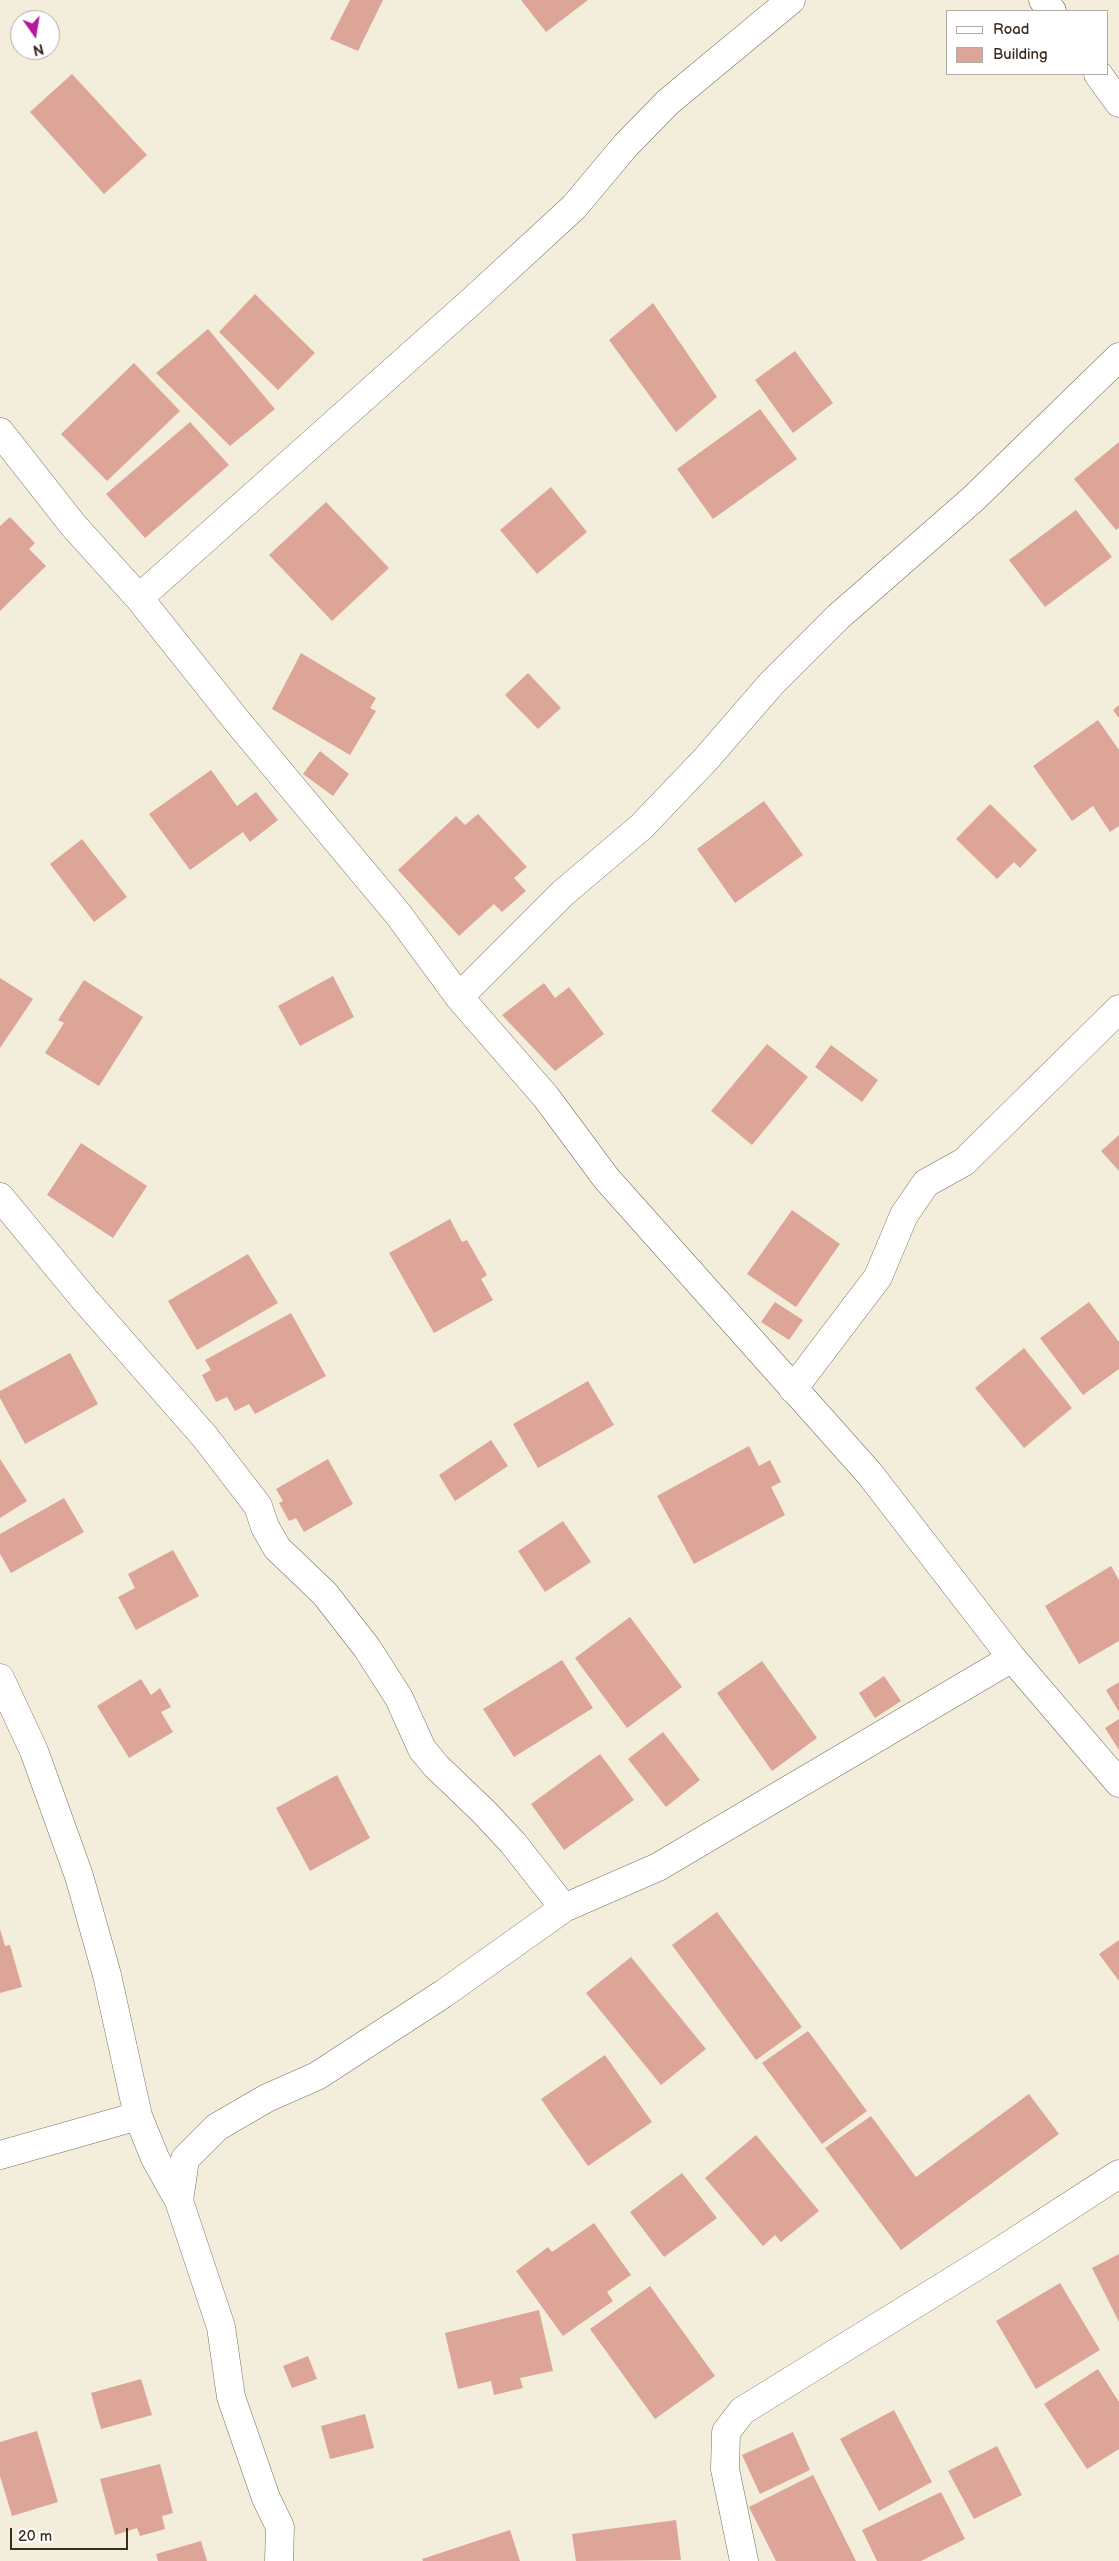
<!DOCTYPE html>
<style>
body{margin:0}
#map{position:relative;width:1119px;height:2561px;overflow:hidden;background:#f3eedb;font-family:"Balsamiq Sans",sans-serif}
canvas{display:block}
.legend{position:absolute;left:946px;top:10px;width:162px;height:65px;box-sizing:border-box;background:#fff;border:1px solid #b1aaa5;margin:0;padding:6px 9px;list-style:none;font-size:15px;color:#3b2a1e}
.legend li{display:flex;align-items:center;gap:10px;height:25px}
.legend b{width:25px;border:1px solid #b1aaa5}
.north{position:absolute;left:10px;top:10px;width:50px;height:50px;box-sizing:border-box;background:#fff;border:1px solid #b1aaa5;border-radius:50%;rotate:167deg;font-size:14px;font-weight:700;line-height:20px;text-align:center;color:#3b2a1e}
.north::after{content:'';display:block;margin:auto;width:18px;height:22px;background:#b5179e;clip-path:polygon(50% 0,100% 100%,50% 72%,0 100%)}
.scale{position:absolute;left:10px;top:2528px;width:118px;height:22px;box-sizing:border-box;border:2px solid #3b2a1e;border-top:0;padding-left:6px;font-size:15px;line-height:18px;white-space:nowrap;color:#3b2a1e;-webkit-text-stroke:4px #fff;paint-order:stroke}
</style>
<div id="map">
<canvas width="1119" height="2561"></canvas>
<ul class="legend">
<li><b style="height:6px;background:#fff"></b>Road</li>
<li><b style="height:14px;background:#dca597"></b>Building</li>
</ul>
<div class="north">N</div>
<div class="scale">20 m</div>
</div>
<script>
const ctx = document.querySelector('canvas').getContext('2d');
ctx.lineJoin = 'round';
function fillPath(path, color) { ctx.fillStyle = color; ctx.fill(path, 'evenodd'); }
const shape = rows => new Path2D(rows.map(r => 'M' + r).join(''));
function strokePath(path, color, width, dash) { ctx.strokeStyle = color; ctx.lineWidth = width; ctx.lineCap = dash ? 'butt' : 'round'; ctx.setLineDash(dash || []); ctx.stroke(path); }
const building = shape([
 [350,0,383,0,358,51,330,39],
 [521,0,588,0,546,32],
 [72,74,147,155,104,194,30,112],
 [255,294,315,353,278,390,219,332],
 [653,303,717,397,676,432,609,340],
 [208,329,275,409,230,446,156,373],
 [795,351,833,403,793,433,755,380],
 [134,363,180,411,107,481,61,434],
 [760,409,797,459,713,519,677,469],
 [190,422,229,465,145,538,106,494],
 [1119,442,1119,528,1116,530,1074,479],
 [551,487,587,532,537,574,500,530],
 [326,502,389,568,332,621,269,555],
 [1076,510,1112,557,1045,607,1009,560],
 [10,517,35,543,29,549,46,566,0,611,0,526],
 [301,653,376,698,370,708,376,711,350,755,272,709],
 [528,673,561,708,538,729,505,695],
 [1119,705,1119,718,1113,710],
 [1098,720,1119,750,1119,826,1110,832,1093,806,1072,821,1033,766],
 [320,751,349,774,333,796,303,774],
 [211,770,237,806,256,792,278,820,250,842,243,832,190,870,149,814],
 [764,801,803,855,735,903,697,849],
 [990,804,1037,850,1020,868,1014,862,997,879,956,839],
 [478,814,527,867,514,878,526,891,502,912,494,904,459,936,398,870,456,816,465,825],
 [82,839,127,897,94,922,50,864],
 [333,976,354,1017,300,1046,278,1006],
 [0,978,33,999,0,1048],
 [84,980,143,1017,99,1086,45,1053,64,1023,58,1020],
 [544,983,555,998,569,987,604,1034,555,1071,502,1015],
 [767,1044,808,1077,752,1145,711,1111],
 [831,1045,878,1080,862,1102,815,1067],
 [1119,1135,1119,1171,1101,1151],
 [81,1143,147,1186,113,1238,47,1195],
 [792,1210,840,1244,796,1307,747,1274],
 [450,1219,462,1242,467,1240,487,1275,481,1279,493,1300,434,1333,389,1253],
 [248,1254,278,1303,197,1350,168,1301],
 [775,1302,803,1320,789,1340,761,1322],
 [1089,1302,1119,1342,1119,1369,1083,1395,1040,1338],
 [291,1313,326,1376,255,1414,249,1404,235,1411,227,1397,216,1402,202,1375,211,1370,205,1360],
 [1024,1348,1072,1408,1024,1448,975,1388],
 [70,1353,98,1404,25,1444,0,1398,0,1391],
 [588,1381,614,1425,538,1468,513,1424],
 [491,1440,508,1466,455,1501,439,1475],
 [749,1446,759,1466,770,1460,781,1482,771,1487,785,1515,694,1564,657,1496],
 [0,1459,27,1501,0,1518],
 [328,1459,353,1504,304,1532,296,1518,289,1521,279,1503,283,1501,276,1489],
 [64,1498,84,1532,11,1573,0,1554,0,1534],
 [563,1521,591,1562,545,1592,518,1551],
 [173,1550,199,1596,136,1630,118,1597,135,1588,128,1574],
 [1111,1566,1119,1580,1119,1641,1079,1664,1045,1606],
 [630,1617,682,1687,627,1728,575,1658],
 [562,1660,593,1708,514,1757,483,1709],
 [762,1661,817,1738,772,1771,717,1693],
 [884,1676,901,1701,875,1718,859,1693],
 [141,1679,151,1695,160,1688,171,1707,161,1712,173,1732,129,1758,97,1706],
 [1119,1682,1119,1712,1106,1690],
 [1119,1719,1119,1750,1105,1728],
 [663,1732,700,1780,666,1807,628,1759],
 [600,1754,634,1800,564,1850,531,1804],
 [337,1775,370,1838,310,1871,276,1808],
 [717,1912,802,2027,756,2060,672,1945],
 [0,1929,5,1946,10,1945,22,1987,0,1993],
 [1119,1940,1119,1981,1099,1954],
 [631,1957,706,2049,661,2085,586,1993],
 [808,2031,867,2111,822,2144,762,2063],
 [605,2055,652,2122,588,2166,541,2099],
 [1029,2094,1059,2134,901,2250,825,2148,871,2116,916,2177],
 [756,2135,819,2211,781,2242,775,2235,763,2246,705,2178],
 [682,2173,717,2218,664,2257,630,2212],
 [594,2223,631,2275,607,2292,613,2301,563,2336,516,2271,548,2247,552,2252],
 [1119,2254,1119,2322,1092,2268],
 [1060,2283,1100,2350,1036,2389,996,2321],
 [650,2286,715,2376,655,2419,590,2329],
 [539,2310,553,2371,520,2378,523,2388,494,2395,491,2381,458,2389,445,2333],
 [308,2356,317,2379,292,2388,283,2366],
 [1098,2369,1119,2402,1119,2449,1087,2469,1044,2404],
 [141,2379,152,2415,101,2429,91,2393],
 [894,2410,932,2482,879,2511,840,2439],
 [365,2414,374,2448,330,2459,321,2426],
 [37,2431,58,2502,12,2516,0,2476,0,2442],
 [793,2432,810,2470,760,2494,742,2455],
 [997,2446,1022,2495,974,2519,948,2471],
 [160,2464,173,2513,162,2516,165,2529,140,2536,137,2528,115,2535,100,2479],
 [813,2475,856,2561,776,2561,749,2507],
 [941,2492,965,2539,921,2561,877,2561,862,2530],
 [676,2520,681,2560,576,2561,572,2534],
 [510,2530,520,2561,423,2561,422,2559],
 [201,2541,207,2561,158,2561,156,2554]
]);
const minor = shape([
 [1043,0,1052,11],
 [1098,74,1119,103],
 [0,432,73,525,139,598,237,721,398,914,459,997,546,1097,606,1178,869,1473,1012,1658,1119,1783],
 [139,598,473,300,574,207,626,145,668,102,791,0],
 [459,997,563,893,641,827,706,759,771,684,838,617,973,499,1119,357],
 [0,1197,85,1300,205,1437,258,1506,265,1527,277,1548,325,1594,367,1648,399,1698,422,1749,436,1766,484,1812,513,1843,564,1908],
 [793,1389,878,1277,904,1215,926,1183,964,1162,1119,1009],
 [0,1678,34,1751,79,1876,107,1975,138,2116,155,2158,179,2201,221,2327,231,2397,266,2498,280,2527,279,2561],
 [0,2155,138,2116],
 [179,2201,185,2159,217,2127,267,2098,317,2076,443,1994,564,1908,658,1867,1012,1658],
 [744,2561,725,2469,726,2432,742,2411,991,2257,1119,2174]
]);
fillPath(building, '#dca597');
strokePath(minor, '#7b6f60', 29);
strokePath(minor, '#fff', 28);
</script>
